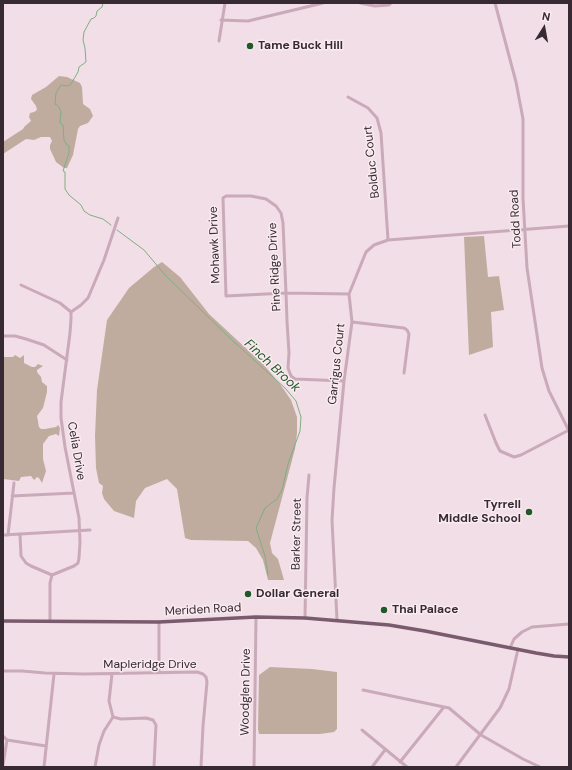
<!DOCTYPE html>
<style>
body{margin:0}
#map{position:relative;width:572px;height:770px;overflow:hidden;background:#f2dee6;font-family:"DM Sans",sans-serif}
canvas{display:block}
.frame{position:absolute;inset:0;border:4px solid #372a32;pointer-events:none}
.north{position:absolute;left:524px;top:8px;width:40px;height:40px;-webkit-text-stroke:3px #f9ebf0;paint-order:stroke;rotate:11deg;font-size:11px;font-weight:700;line-height:16px;text-align:center;color:#372a32}
.north::after{content:'';display:block;margin:auto;width:14px;height:18px;background:#372a32;clip-path:polygon(50% 0,100% 100%,50% 72%,0 100%)}
</style>
<div id="map">
<canvas width="572" height="770"></canvas>
<div class="frame"></div>
<div class="north">N</div>
</div>
<script>
const ctx = document.querySelector('canvas').getContext('2d');
ctx.lineJoin = 'round';
function fillPath(path, color) { ctx.fillStyle = color; ctx.fill(path, 'evenodd'); }
const shape = rows => new Path2D(rows.map(r => 'M' + r).join(''));
function strokePath(path, color, width, dash) { ctx.strokeStyle = color; ctx.lineWidth = width; ctx.lineCap = dash ? 'butt' : 'round'; ctx.setLineDash(dash || []); ctx.stroke(path); }
function write(font, color, halo, rows, align = 'center') {
  ctx.font = font + ' "DM Sans",sans-serif'; ctx.lineWidth = 3; ctx.setLineDash([]); ctx.textBaseline = 'middle'; ctx.strokeStyle = halo; ctx.fillStyle = color; for (const [text, x, y, turn = 0] of rows) {
    ctx.save(); ctx.translate(x, y); ctx.rotate((+turn || 0) * Math.PI / 180); ctx.textAlign = isNaN(turn) ? turn : align; if (halo) ctx.strokeText(text, 0, 0); ctx.fillText(text, 0, 0); ctx.restore();
  }
}
const green = shape([
 [59,76,67,77,80,83,82,87,83,104,90,109,93,116,88,123,80,126,78,129,73,155,67,168,64,168,56,162,50,149,50,145,52,141,50,137,41,137,34,140,26,139,3,154,3,142,23,129,25,126,31,121,29,117,30,113,34,112,37,110,36,106,31,99,32,95,46,87],
 [484,236,488,277,499,276,504,310,491,312,493,347,469,355,464,237],
 [162,262,180,277,209,314,264,365,280,384,291,400,297,417,297,433,295,449,270,543,272,553,278,559,284,580,268,580,263,560,256,548,248,541,191,540,185,538,177,489,167,479,145,488,136,501,134,518,114,511,104,499,102,493,103,486,99,483,96,468,95,436,97,390,107,320,129,288,154,267],
 [15,355,20,358,24,355,24,363,32,367,35,367,38,364,43,366,37,370,37,372,41,377,42,382,47,386,47,392,43,408,37,416,39,427,41,429,45,429,56,427,58,425,60,428,59,436,56,434,49,436,43,444,43,459,46,471,42,483,39,478,37,477,34,480,31,476,21,477,19,481,3,479,3,357,13,357],
 [270,667,312,669,337,672,337,729,334,732,320,734,259,734,258,729,259,675]
]);
const stream = shape([
 [103,3,102,7,97,11,96,16,94,18,91,19,84,32,83,40,85,48,86,62,79,67,78,72,71,84,68,86,61,85,56,93,55,104,58,106,61,111,60,123,63,125,64,140,66,144,69,146,69,153,63,171,65,172,65,189,69,195,81,205,84,211,90,215,103,219,111,225],
 [117,230,144,250,166,276,233,341,285,388,296,401,301,417,300,431,288,464,282,490,277,499,265,508,256,528,265,556,268,575]
]);
const minor = shape([
 [360,3,375,6,389,5,391,3],
 [495,3,516,82,523,119,523,198,527,268,542,368,549,391,569,431],
 [221,20,248,21,323,3],
 [219,41,225,3],
 [348,97,368,108,377,118,381,133,388,240],
 [71,312,81,305,88,298,104,260,118,218],
 [352,322,404,328,407,330,409,334,404,373],
 [3,336,15,336,26,339,44,345,67,360],
 [344,381,295,379,291,376,288,368,289,353,287,321,286,293,283,223,281,213,276,206,266,199,251,196,226,196,223,198,226,296,286,293,349,294],
 [485,415,496,443,500,451,514,457,521,455,569,430],
 [12,496,74,493],
 [20,534,21,556,26,563,31,566,52,575,74,566,78,563,79,558,80,542,79,518,65,447,61,418,61,402,70,333,71,319,71,312,60,303,21,285],
 [3,535,90,530],
 [8,535,14,483],
 [305,618,307,498,309,475],
 [337,620,332,520,334,488,344,381,352,322,349,294,366,252,374,245,388,240,569,226],
 [50,621,50,583,52,575],
 [159,622,159,672],
 [510,648,514,639,522,632,532,627,569,624],
 [3,671,22,671,45,673,84,674,197,672,203,674,206,677,207,682,203,726,201,767],
 [112,674,109,701,113,717],
 [363,690,449,708,481,735,523,759,540,767],
 [113,717,121,719,146,718,153,720,156,725,154,767],
 [362,730,407,767],
 [3,736,7,740,3,765],
 [7,740,46,746],
 [400,762,444,707],
 [44,767,54,674],
 [95,767,99,745,104,731,113,717],
 [254,767,256,617],
 [372,767,385,750],
 [456,767,500,708,509,689,518,649]
]);
const major = shape([
 [3,621,159,622,256,617,305,618,389,625,425,631,536,653,554,656,569,657]
]);
const markers = [
 [250,46,4,"#215828"],
 [529,512,4,"#215828"],
 [248,594,4,"#215828"],
 [384,610,4,"#215828"]
];
const poiNames = [
 ["Tame Buck Hill",258,46],
 ["Tyrrell",521,505,"right"],
 ["Middle School",521,519,"right"],
 ["Dollar General",256,594],
 ["Thai Palace",392,610]
];
const streetNames = [
 ["Bolduc Court",372,162,-96],
 ["Todd Road",516,219,-93],
 ["Mohawk Drive",215,245,-92],
 ["Pine Ridge Drive",275,267,-93],
 ["Garrigus Court",337,364,-84],
 ["Celia Drive",76,451,80],
 ["Barker Street",297,534,-89],
 ["Meriden Road",203,610,-3],
 ["Mapleridge Drive",150,665],
 ["Woodglen Drive",246,692,-89]
];
const waterNames = [
 ["Finch Brook",272,366,43]
];
fillPath(green, '#c0ac9f');
strokePath(stream, '#7eae83', 1);
strokePath(minor, '#caaab9', 3);
strokePath(major, '#795b6d', 3.5);
for (const [x, y, r, color] of markers) { const dot = new Path2D(); dot.arc(x, y, r, 0, 2 * Math.PI); ctx.fillStyle = color; ctx.fill(dot); strokePath(dot, '#f9ebf0', 1.5); }
write('bold 12px', '#372a32', '#f9ebf0', poiNames, 'left');
write('12px', '#372a32', '#f9ebf0', streetNames);
write('italic 13px', '#215828', '#f9ebf0', waterNames);
</script>
